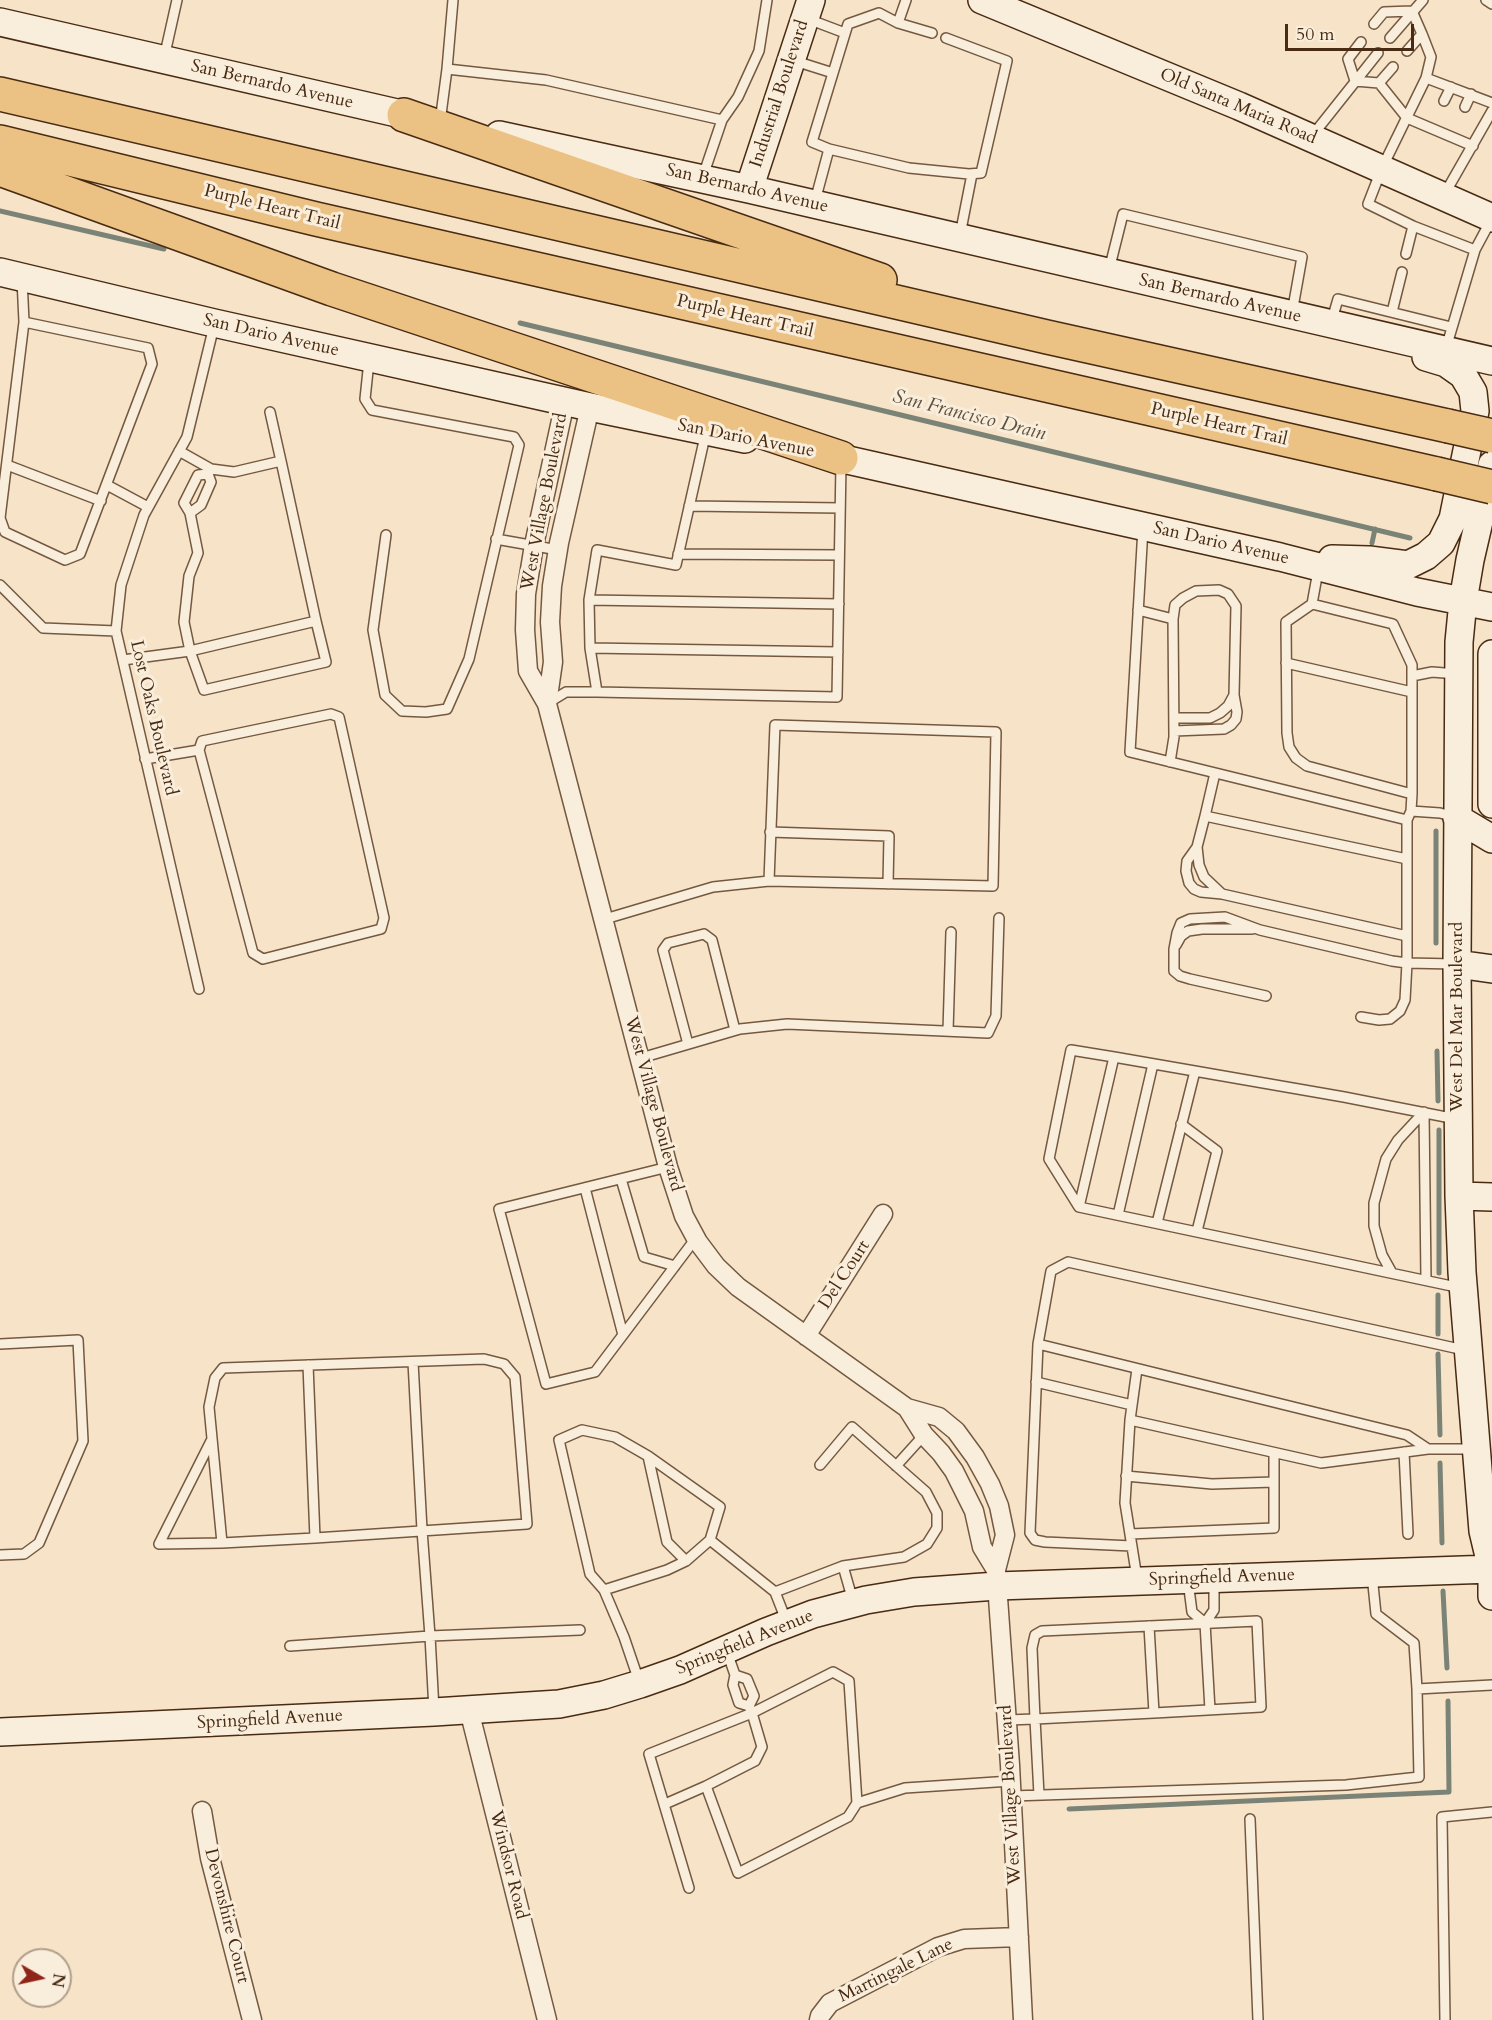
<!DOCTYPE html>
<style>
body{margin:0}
#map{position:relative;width:1492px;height:2020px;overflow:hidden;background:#f6e3c8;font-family:Cardo,serif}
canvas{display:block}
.north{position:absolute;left:12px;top:1948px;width:60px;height:60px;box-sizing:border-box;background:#f9eddb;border:2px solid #b29f8b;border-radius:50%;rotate:99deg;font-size:16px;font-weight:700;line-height:24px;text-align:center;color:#482b12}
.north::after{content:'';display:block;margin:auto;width:21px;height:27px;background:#8f2418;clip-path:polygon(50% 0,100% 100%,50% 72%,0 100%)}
.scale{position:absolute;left:1285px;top:24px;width:129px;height:27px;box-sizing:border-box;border:3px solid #482b12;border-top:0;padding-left:8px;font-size:18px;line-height:21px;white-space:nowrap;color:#482b12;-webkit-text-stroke:4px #f9eddb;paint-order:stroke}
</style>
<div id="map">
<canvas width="1492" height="2020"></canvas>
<div class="north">N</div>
<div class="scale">50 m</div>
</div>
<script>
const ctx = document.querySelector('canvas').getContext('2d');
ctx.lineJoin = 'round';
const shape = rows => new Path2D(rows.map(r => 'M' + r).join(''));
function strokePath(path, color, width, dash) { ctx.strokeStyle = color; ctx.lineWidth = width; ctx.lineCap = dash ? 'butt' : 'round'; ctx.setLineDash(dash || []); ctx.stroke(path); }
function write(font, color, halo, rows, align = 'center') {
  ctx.font = font + ' Cardo,serif'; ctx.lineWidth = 6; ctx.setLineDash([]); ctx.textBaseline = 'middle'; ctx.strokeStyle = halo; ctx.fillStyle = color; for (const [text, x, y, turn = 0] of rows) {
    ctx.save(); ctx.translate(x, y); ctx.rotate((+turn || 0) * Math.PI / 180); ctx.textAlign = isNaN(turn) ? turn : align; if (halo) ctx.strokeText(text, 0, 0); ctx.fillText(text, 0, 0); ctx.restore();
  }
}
const stream = shape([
 [0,211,164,249],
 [520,323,1410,538],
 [1372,543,1375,529],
 [1436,831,1436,943],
 [1437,1051,1438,1101],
 [1439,1130,1439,1273],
 [1438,1334,1438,1295],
 [1438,1354,1440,1435],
 [1440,1463,1442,1543],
 [1443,1591,1447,1668],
 [1069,1809,1449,1792,1448,1701]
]);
const lane = shape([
 [453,0,447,69,546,80,722,120,703,176],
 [1486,0,1492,4],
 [808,19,845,33],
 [898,23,906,0],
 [1374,24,1384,12,1412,11],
 [932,33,898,23,879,13,848,24,812,142,829,149,909,168,969,174,981,173,1007,61,946,38],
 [1422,34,1431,57,1426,78],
 [1390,38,1423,0],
 [1407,51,1422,34,1412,11],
 [164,58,177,0],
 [792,60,833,73],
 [1355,81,1379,83,1393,67],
 [1355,81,1348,59,1361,42],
 [1379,83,1407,118,1473,146],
 [1444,101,1451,87],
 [1465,107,1471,94],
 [722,120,738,97,759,51,767,0],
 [440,122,447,69],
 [1312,136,1378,53],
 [1444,195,1492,111],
 [815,201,829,149],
 [960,235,972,174],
 [1475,250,1413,226,1368,204,1382,168,1426,78,1492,103],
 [1406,254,1413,226],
 [1109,270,1123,214,1302,257,1292,313],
 [1392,312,1402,272],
 [1331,323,1338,299,1451,327],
 [1446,348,1475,250,1491,220],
 [369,361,365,399,372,410,514,437,519,445,469,659,447,709,426,712,402,711,385,695,373,630,386,535],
 [270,412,281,461],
 [706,432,676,565,597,550,589,600,590,648,597,692,837,697,841,464],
 [7,465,101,501],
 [208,474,198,475,184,503,190,513,201,505,211,482,208,474,211,469],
 [107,485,148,507],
 [689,506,840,508],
 [190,513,198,553,189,576,184,622,190,651,204,690,326,662,316,621],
 [0,518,5,532,65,560,80,554,152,364,148,348,24,322],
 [0,518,24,322,22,279],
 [1143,528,1130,752,1407,820,1407,963,1455,964],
 [496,539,558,550],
 [678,554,839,555],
 [1318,571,1312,604,1393,624,1412,665,1412,794,1411,811,1407,820],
 [0,585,43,628,116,631],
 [589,600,839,604],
 [1312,604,1286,622,1287,733,1289,747,1296,758,1307,766,1412,794],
 [1138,610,1173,619,1174,737,1170,762],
 [1173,619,1175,605,1183,598,1196,591,1219,590,1228,594,1236,606,1234,695,1237,712,1236,719,1231,725,1224,729,1174,731],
 [590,648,838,652],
 [123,660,190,651,316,621,281,461,234,472,211,469,179,451],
 [1286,663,1412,692],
 [1412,676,1432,672,1457,674],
 [548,703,566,692,597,692],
 [1174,718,1210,718,1220,713,1228,706,1234,695],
 [145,759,199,750,202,741,331,714,339,717,384,918,381,929,263,959,253,953,199,750],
 [1215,773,1205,816,1407,859],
 [1411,811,1440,813,1455,817],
 [1205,816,1197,847,1199,865,1204,877,1222,894,1407,936],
 [770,832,889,836,888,884],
 [1197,847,1187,861,1186,871,1189,883,1194,889,1201,892,1222,894],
 [605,919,713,887,769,881,775,725,996,732,993,886,769,881],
 [1176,945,1181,936,1188,931,1202,929,1252,929],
 [199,989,116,631,121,585,144,515,187,437,214,326],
 [1266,996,1190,979,1180,976,1174,971,1174,949,1177,933,1181,923,1190,919,1225,917,1260,930,1392,961,1407,963,1405,1000,1400,1011,1390,1019,1379,1020,1361,1017],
 [948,1031,951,932],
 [688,1044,663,950,668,943,704,934,712,940,735,1030],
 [641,1058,740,1029,787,1024,988,1033,996,1016,999,918],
 [1424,1112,1426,1280],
 [1456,1119,1344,1097,1114,1057,1079,1207,1461,1288],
 [1181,1124,1217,1151,1197,1231],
 [668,1167,499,1209,546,1384,595,1372,696,1238],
 [621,1179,644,1257,675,1266],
 [585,1188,623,1335],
 [1079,1207,1049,1159,1071,1050,1114,1057],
 [1118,1215,1153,1064],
 [1157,1223,1195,1071],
 [1392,1273,1382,1255,1374,1226,1374,1203,1386,1159,1398,1140,1424,1112],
 [0,1344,78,1340,83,1441,39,1543,24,1554,0,1555],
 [1038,1344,1407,1435,1428,1449,1473,1449],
 [484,1359,504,1364,515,1377,527,1524,315,1538,222,1543,209,1407,215,1378,223,1368,484,1359],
 [413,1362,422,1530,430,1636,580,1630],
 [308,1365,315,1538],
 [1036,1382,1132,1405],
 [1130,1420,1321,1463,1428,1449],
 [211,1441,159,1544,222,1543],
 [1404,1452,1408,1534],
 [820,1465,852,1427,926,1492,937,1513,937,1528,927,1544,904,1557,843,1566],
 [896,1466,924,1435],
 [1126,1476,1212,1484,1274,1482],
 [1130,1534,1274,1528,1274,1453],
 [1132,1546,1045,1542,1035,1540,1030,1533,1038,1344,1051,1271,1068,1262,1464,1350],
 [686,1561,667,1542,648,1456,720,1507,710,1540],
 [1372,1575,1376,1614,1414,1643,1417,1689],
 [1137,1578,1125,1503,1130,1420,1137,1369],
 [1188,1581,1192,1612,1205,1623],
 [604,1590,590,1574,559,1440,582,1430,615,1437,648,1456],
 [775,1592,786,1620],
 [1149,1626,1154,1713],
 [290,1646,430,1636,434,1710],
 [727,1652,735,1675,733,1685,739,1703,749,1706,752,1713,833,1672,849,1681,857,1803,905,1788,1011,1781],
 [735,1675,747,1679,754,1696,749,1706],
 [639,1681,624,1637,604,1590,667,1570,686,1561,710,1540,775,1592,843,1566,853,1601],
 [1210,1710,1205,1623,1214,1610,1214,1580],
 [1007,1720,1035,1719,1154,1713,1261,1707,1257,1621,1042,1631,1035,1635,1032,1648,1035,1719,1039,1795],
 [1012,1796,1346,1785,1419,1777,1417,1689,1492,1685],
 [665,1804,706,1786],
 [1250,1819,1258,2020],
 [689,1888,649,1754,752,1713,762,1747,755,1761,706,1786,738,1873,848,1817,857,1803],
 [1445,2020,1442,1817,1492,1812]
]);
const street = shape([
 [565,402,534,545,526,594,525,630,528,671,547,704,668,1167,684,1216,698,1242,716,1266,738,1287,907,1408,939,1417,956,1431,975,1457,990,1484,999,1506,1005,1535,996,1570,1010,1765,1023,2020],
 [547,704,553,662,550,622,552,586,559,543,590,407],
 [806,1336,883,1214],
 [907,1408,924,1435,941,1453,954,1471,974,1511,982,1547,996,1570],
 [469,1710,547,2020],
 [202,1811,210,1858,252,2020],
 [819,2020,820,2016,830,2003,938,1947,964,1939,1019,1937]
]);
const secondary = shape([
 [982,0,1239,106,1492,218],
 [0,22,423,119],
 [499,135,749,189,1492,361],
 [749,189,811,0],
 [0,272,214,323,590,407,745,439],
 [821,454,1280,557,1417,592,1492,607],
 [1492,465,1470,560,1463,601,1459,642,1457,964,1459,1196,1462,1272,1483,1531,1492,1569,1492,1596],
 [1332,559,1369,560,1408,565,1426,556,1441,543,1453,519,1475,411,1473,392,1463,375,1446,363,1426,357],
 [1492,654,1492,804],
 [1457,818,1492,839],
 [1457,964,1492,969],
 [1459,1196,1492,1197],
 [0,1732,434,1712,559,1704,604,1695,640,1684,680,1670,766,1632,813,1614,866,1600,914,1592,997,1586,1492,1569]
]);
const highway = shape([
 [0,94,1047,337,1448,426],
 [404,115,880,280],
 [0,142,316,219,1437,474],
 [0,169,332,289,841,458]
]);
const highwayBridge = shape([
 [1448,426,1492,436],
 [1437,474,1492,487]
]);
const streetNames = [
 ["San Bernardo Avenue",272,85,13],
 ["Industrial Boulevard",780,94,-72],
 ["Old Santa Maria Road",1238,107,23],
 ["San Bernardo Avenue",747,189,13],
 ["Purple Heart Trail",272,208,14],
 ["San Bernardo Avenue",1220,299,13],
 ["Purple Heart Trail",745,317,13],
 ["San Dario Avenue",271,336,13],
 ["Purple Heart Trail",1219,425,13],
 ["San Dario Avenue",746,439,11],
 ["West Village Boulevard",545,502,-79],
 ["San Dario Avenue",1221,544,13],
 ["Lost Oaks Boulevard",153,718,77],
 ["West Del Mar Boulevard",1458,1017,-90],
 ["West Village Boulevard",653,1104,75],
 ["Del Court",845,1275,-57],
 ["Springfield Avenue",1222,1578,-2],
 ["Springfield Avenue",745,1643,-22],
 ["Springfield Avenue",270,1720,-3],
 ["West Village Boulevard",1011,1795,-93],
 ["Windsor Road",508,1865,76],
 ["Devonshire Court",226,1916,76],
 ["Martingale Lane",896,1971,-26]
];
const waterNames = [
 ["San Francisco Drain",969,416,14]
];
strokePath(stream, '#7b8377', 5);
strokePath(lane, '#745940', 12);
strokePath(street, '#745940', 21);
strokePath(secondary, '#482b12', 30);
strokePath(highway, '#482b12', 36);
strokePath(lane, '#f9eddb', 9);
strokePath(street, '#f9eddb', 18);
strokePath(secondary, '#f9eddb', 27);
strokePath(highway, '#ebc284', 33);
strokePath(highwayBridge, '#482b12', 36, []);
strokePath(highwayBridge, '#ebc284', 33);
write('18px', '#482b12', '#f9eddb', streetNames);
write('italic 20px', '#5d503c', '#f9eddb', waterNames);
</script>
